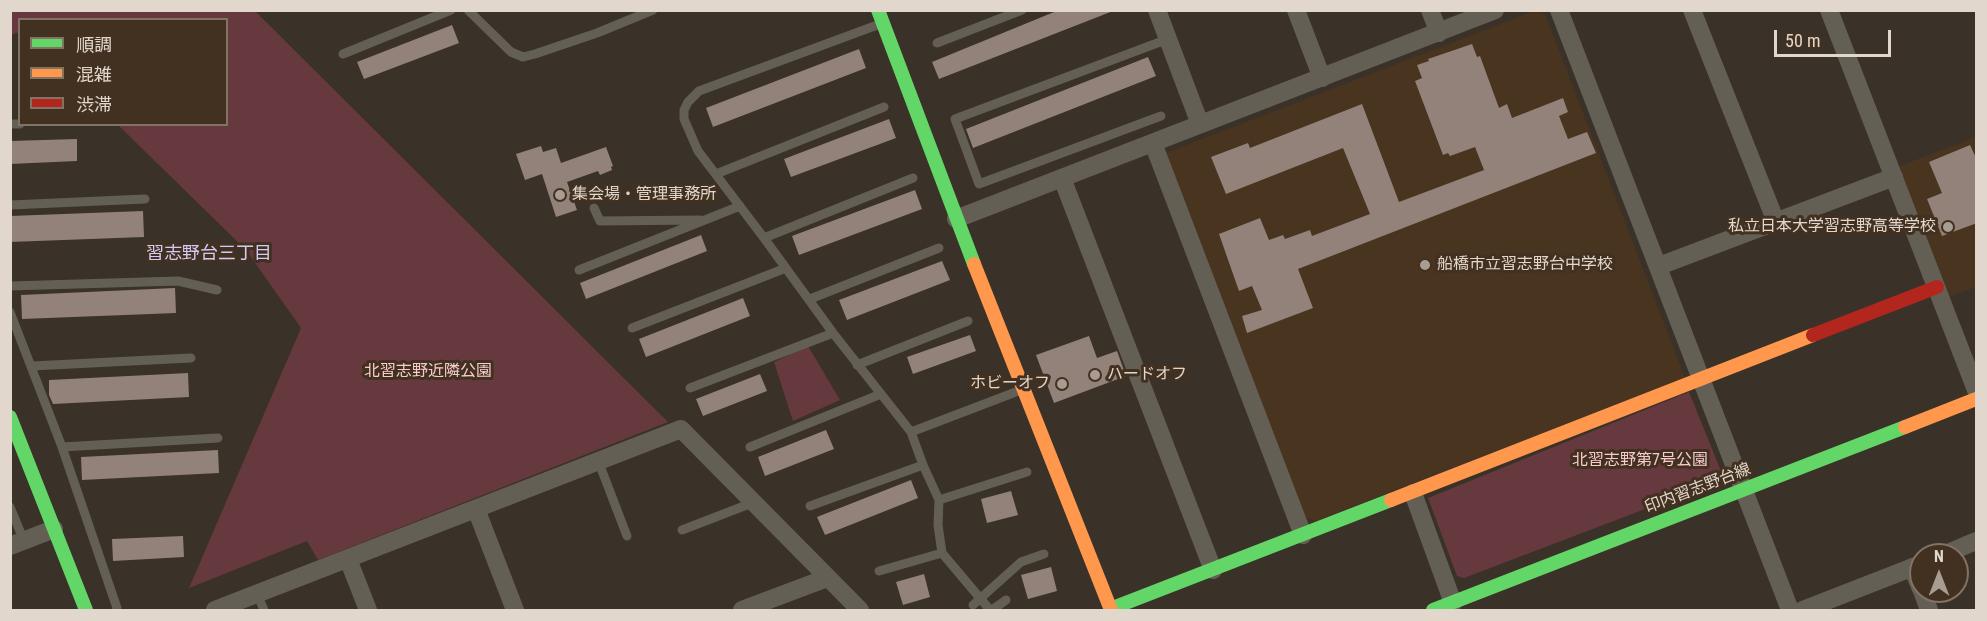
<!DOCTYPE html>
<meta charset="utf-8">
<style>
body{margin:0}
#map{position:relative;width:1987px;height:621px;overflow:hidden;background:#3a3128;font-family:"Roboto Condensed","Noto Sans JP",sans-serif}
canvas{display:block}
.frame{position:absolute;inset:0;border:12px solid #e2d7cd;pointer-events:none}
.legend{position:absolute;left:18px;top:18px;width:210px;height:108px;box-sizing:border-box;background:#423120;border:2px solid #827365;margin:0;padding:8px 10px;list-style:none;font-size:18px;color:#e2d7cd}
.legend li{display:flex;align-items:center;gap:12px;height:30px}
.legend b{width:30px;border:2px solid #827365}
.north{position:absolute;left:1909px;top:543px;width:60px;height:60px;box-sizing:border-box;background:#423120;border:2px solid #827365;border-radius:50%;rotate:0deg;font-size:16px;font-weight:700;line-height:24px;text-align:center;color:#e2d7cd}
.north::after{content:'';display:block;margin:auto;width:21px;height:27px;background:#a79d93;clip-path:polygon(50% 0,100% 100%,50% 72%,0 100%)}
.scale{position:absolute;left:1774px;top:30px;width:117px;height:27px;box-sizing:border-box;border:3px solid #e2d7cd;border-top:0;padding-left:8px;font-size:18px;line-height:21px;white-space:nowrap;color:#e2d7cd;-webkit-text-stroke:4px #423120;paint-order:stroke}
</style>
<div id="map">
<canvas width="1987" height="621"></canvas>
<div class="frame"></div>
<ul class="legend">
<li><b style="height:8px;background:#63d668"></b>順調</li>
<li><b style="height:8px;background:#ff974d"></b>混雑</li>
<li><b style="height:8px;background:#b3261e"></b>渋滞</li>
</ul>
<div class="north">N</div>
<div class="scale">50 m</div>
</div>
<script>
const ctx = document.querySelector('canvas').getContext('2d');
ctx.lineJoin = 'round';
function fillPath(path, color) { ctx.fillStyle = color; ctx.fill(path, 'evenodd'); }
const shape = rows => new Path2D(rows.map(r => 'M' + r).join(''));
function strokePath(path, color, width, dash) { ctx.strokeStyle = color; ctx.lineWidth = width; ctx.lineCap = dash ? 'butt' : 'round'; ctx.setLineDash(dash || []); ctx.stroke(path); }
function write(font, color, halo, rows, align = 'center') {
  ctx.font = font + ' "Roboto Condensed","Noto Sans JP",sans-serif'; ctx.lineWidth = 6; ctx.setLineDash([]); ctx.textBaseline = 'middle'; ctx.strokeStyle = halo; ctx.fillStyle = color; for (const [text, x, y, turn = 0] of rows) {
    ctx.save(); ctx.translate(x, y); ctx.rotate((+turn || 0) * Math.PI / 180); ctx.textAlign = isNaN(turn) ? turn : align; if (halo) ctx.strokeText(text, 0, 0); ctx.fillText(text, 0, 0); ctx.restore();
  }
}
const built = shape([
 [1534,11,1545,14,1685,378,1315,521,1305,517,1166,153],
 [1976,137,1976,287,1946,298,1897,167]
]);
const green = shape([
 [11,10,255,11,668,422,318,560,307,541,189,588,301,328,246,250,118,125,226,124,226,20,20,20,19,32,11,35],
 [808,346,840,400,793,421,774,362],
 [1689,392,1721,471,1716,482,1464,578,1457,576,1428,498]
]);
const building = shape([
 [1059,10,1113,11,939,79,932,62],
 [452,25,459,43,364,79,357,62],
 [1472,44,1477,57,1480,56,1499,108,1507,104,1512,118,1563,98,1568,112,1559,116,1568,139,1587,132,1596,153,1298,269,1313,308,1247,333,1242,316,1262,310,1252,286,1239,291,1219,234,1260,218,1269,240,1283,235,1285,239,1310,230,1312,236,1370,214,1343,148,1226,194,1211,157,1248,143,1250,148,1362,104,1399,202,1484,170,1475,147,1450,156,1448,153,1443,155,1415,81,1422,78,1417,65,1429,61,1428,59],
 [859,49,866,68,713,127,706,108],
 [1148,57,1156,76,973,148,966,129],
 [889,119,896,138,791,177,784,159],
 [77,139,77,161,10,164,10,141],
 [1970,145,1977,160,1977,223,1942,236,1927,199,1942,193,1929,162],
 [541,146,543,152,556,148,561,163,606,147,613,166,611,167,612,170,600,175,598,171,567,182,577,210,556,217,542,174,525,180,516,154],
 [915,190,922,209,799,255,792,236],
 [143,211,144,237,10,242,10,216],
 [701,235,707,251,586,299,580,283],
 [942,261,950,280,847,320,839,300],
 [175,288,176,313,22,319,21,295],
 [743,298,750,316,646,357,639,339],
 [970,335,976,351,913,374,907,357],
 [1089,336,1097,358,1117,351,1126,376,1054,403,1036,355],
 [188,373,189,397,53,404,49,395,49,380],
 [760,374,767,391,703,416,696,399],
 [826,430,834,449,765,476,758,457],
 [218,450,219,473,82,480,81,457],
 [911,480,918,498,825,535,817,517],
 [1011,491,1018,515,987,523,981,499],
 [183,536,184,557,113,561,112,539],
 [1051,567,1057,591,1028,599,1021,575],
 [924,574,930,597,903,605,896,582]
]);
const lane = shape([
 [468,10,511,52,523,57,535,54,597,33,653,10],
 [880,24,699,91,688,102,684,110,684,119,698,151,764,238,833,333,911,432,923,465,939,500,938,525,942,553,990,610],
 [937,43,1022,10],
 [343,54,451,10],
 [1161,116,979,184,955,119,1168,39],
 [10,124,20,124],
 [716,174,884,107],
 [10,205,145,199],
 [594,208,600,221,700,220],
 [764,238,913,178],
 [579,270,740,206],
 [10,286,178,281,217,290],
 [810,299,939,248],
 [10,312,62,447,117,608,116,610],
 [632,328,786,268],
 [857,365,968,321],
 [32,366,191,358],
 [690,388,833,333],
 [911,432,1021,390],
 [62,447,218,438],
 [750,447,881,394],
 [599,463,627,536],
 [939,500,1027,472],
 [810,506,923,465],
 [10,507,24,541],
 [682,530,752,503],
 [879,571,942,553],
 [257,594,264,610],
 [973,605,1021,562,1044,554],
 [992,610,1006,600]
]);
const street = shape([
 [1157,10,1200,124],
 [1296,10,1322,78],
 [1430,10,1439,33],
 [1559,10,1790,610],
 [1692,10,1776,222],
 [1829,10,1976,390],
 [1153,143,1303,535],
 [1062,178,1213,570],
 [956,219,1495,10],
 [1659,266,1894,177],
 [1413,493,1453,603],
 [476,509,515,610],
 [10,546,54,529],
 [1943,555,1976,541],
 [348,559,368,610],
 [1912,567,1921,589],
 [1922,591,1929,610],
 [215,610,681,429,860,610],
 [742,610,827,578],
 [1803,610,1921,564]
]);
const fast = shape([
 [878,10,974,264],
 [10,417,86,610],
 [1110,609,1391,500],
 [1433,610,1905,427]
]);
const slow = shape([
 [974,264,1111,610],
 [1905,427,1976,399],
 [1391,500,1813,335]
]);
const jam = shape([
 [1813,335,1937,287]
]);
const markers = [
 [560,195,6,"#a79d93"],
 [1948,227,6,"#a79d93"],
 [1425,265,6,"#a79d93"],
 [1095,375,6,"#a79d93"],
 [1062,384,6,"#a79d93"]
];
const poiNames = [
 ["集会場・管理事務所",572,195],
 ["私立日本大学習志野高等学校",1936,227,"right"],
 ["船橋市立習志野台中学校",1437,265],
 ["ハードオフ",1107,375],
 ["ホビーオフ",1050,384,"right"]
];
const parkNames = [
 ["北習志野近隣公園",428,372],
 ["北習志野第7号公園",1640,461]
];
const streetNames = [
 ["印内習志野台線",1698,489,-21]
];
const neighbourhoodNames = [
 ["習志野台三丁目",209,254]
];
fillPath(built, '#493420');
fillPath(green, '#66393e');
fillPath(building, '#938279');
strokePath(lane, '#645f54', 9);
strokePath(street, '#645f54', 18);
strokePath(fast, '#63d668', 14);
strokePath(slow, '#ff974d', 14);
strokePath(jam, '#b3261e', 14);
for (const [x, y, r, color] of markers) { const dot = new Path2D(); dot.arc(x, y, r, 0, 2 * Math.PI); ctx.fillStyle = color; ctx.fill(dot); strokePath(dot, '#423120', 2); }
write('16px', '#e2d7cd', '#423120', poiNames, 'left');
write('16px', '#f8cace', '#423120', parkNames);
write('16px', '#e2d7cd', '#423120', streetNames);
write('18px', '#d3cbf7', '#423120', neighbourhoodNames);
</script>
